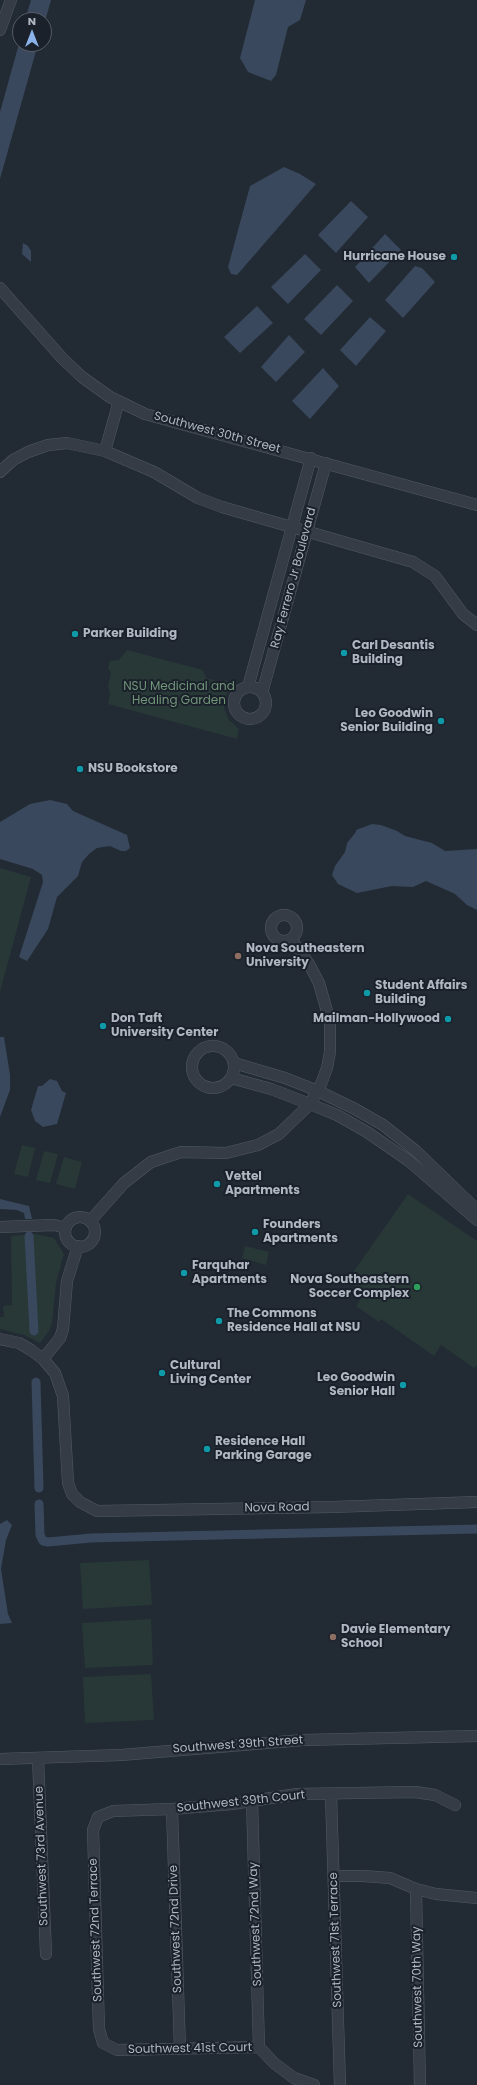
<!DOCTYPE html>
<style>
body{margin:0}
#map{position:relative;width:477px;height:2085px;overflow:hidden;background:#222a34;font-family:Poppins,sans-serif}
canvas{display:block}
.north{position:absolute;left:12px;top:12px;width:40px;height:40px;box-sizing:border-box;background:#1b212a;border:1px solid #565d67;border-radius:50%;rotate:0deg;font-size:11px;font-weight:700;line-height:16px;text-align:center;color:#afb7c2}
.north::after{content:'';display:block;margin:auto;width:14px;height:18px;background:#8bb2eb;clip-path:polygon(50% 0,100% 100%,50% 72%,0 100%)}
</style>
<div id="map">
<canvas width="477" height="2085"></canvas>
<div class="north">N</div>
</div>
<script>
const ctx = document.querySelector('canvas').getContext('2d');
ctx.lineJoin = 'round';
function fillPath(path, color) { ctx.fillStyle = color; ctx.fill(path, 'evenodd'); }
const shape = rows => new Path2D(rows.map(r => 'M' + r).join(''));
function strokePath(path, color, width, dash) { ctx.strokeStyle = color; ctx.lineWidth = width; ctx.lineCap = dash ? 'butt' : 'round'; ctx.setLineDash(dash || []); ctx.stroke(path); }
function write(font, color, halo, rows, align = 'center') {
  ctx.font = font + ' Poppins,sans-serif'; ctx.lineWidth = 4; ctx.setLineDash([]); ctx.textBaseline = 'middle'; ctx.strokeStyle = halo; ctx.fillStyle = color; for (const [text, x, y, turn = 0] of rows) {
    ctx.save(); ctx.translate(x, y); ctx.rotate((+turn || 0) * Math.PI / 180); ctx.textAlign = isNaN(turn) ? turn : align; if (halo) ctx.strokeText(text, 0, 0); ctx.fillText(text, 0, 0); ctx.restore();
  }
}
const green = shape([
 [127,650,203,670,206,678,222,682,225,680,228,681,229,689,225,698,224,708,229,720,239,729,237,739,108,704,110,693,108,686,111,673,108,668,110,661,119,660],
 [0,868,31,877,0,992],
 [22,1145,35,1148,28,1177,14,1174],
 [44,1151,58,1154,50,1183,36,1180],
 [64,1157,82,1162,75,1189,56,1184],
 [408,1194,477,1241,477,1365,474,1368,441,1345,434,1356,381,1319,379,1322,356,1306,365,1292,347,1281],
 [35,1234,54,1238,64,1254,56,1283,52,1323,49,1331,40,1343,24,1335,0,1329,0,1317,4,1317,3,1306,12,1305,11,1236],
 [245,1246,269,1252,266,1265,242,1258],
 [149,1560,152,1605,83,1609,80,1563],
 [151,1619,153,1665,85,1668,82,1623],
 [151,1674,154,1720,85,1723,83,1677]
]);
const water = shape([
 [31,0,51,0,44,25,44,20,25,20],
 [255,0,306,0,300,20,288,27,276,75,271,81,248,72,240,58],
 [20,40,20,44,38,44,0,179,0,112],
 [284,167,300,174,316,184,237,275,231,274,228,267,250,186],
 [351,201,368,217,336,253,318,235],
 [385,234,401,250,369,283,355,267],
 [23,243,28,246,31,251,31,262,22,254],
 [305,254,321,270,288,304,271,287],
 [415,266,422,268,435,282,403,318,385,300],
 [337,285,353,301,321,335,304,319],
 [257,306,273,323,240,353,224,337],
 [370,317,386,331,356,366,340,350],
 [289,335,305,352,276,382,261,367],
 [323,368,339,386,310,419,292,401],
 [50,800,67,804,73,811,127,835,130,848,126,851,121,851,110,846,97,848,89,854,82,862,78,876,57,897,48,929,27,961,19,957,43,882,42,875,33,869,0,859,0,822,30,804],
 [372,824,381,825,397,831,405,836,432,843,445,851,477,849,477,910,467,905,455,894,426,881,413,887,392,886,357,893,338,884,332,875,335,866,345,852,347,843,356,832,356,830],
 [0,1037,4,1037,10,1075,10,1090,0,1117],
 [50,1079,57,1081,62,1091,66,1093,57,1124,43,1127,35,1121,31,1110,38,1086,42,1086],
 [0,1199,29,1206,32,1219,25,1219,24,1213,17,1210,0,1209],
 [7,1520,12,1525,6,1540,1,1569,8,1614,12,1623,0,1624,0,1524]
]);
const canal = shape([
 [29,1236,34,1331],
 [36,1382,39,1488],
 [39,1504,40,1535,43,1541,48,1542,91,1538,477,1529]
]);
const minor = shape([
 [0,30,11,0],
 [0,288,62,358,82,377,110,397,145,414,477,505],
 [105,451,119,401],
 [0,472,13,460,28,452,48,445,67,443,105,451,154,472,198,498,222,507,413,562,435,576,463,614,477,625],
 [248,687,311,458],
 '234 703a16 16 0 1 1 32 0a16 16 0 1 1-32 0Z',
 [262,693,326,463],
 '271 928a13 13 0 1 1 26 0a13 13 0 1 1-26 0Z',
 '192 1067a21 21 0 1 1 42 0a21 21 0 1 1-42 0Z',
 [234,1063,285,1078,318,1091,355,1109,383,1125,416,1151,477,1210],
 [231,1078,271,1089,310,1104,337,1115,367,1132,409,1161,477,1220],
 '65 1232a15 15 0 1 1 30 0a15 15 0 1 1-30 0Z',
 [91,1220,124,1183,151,1162,181,1152,226,1153,258,1145,279,1134,310,1104,321,1084,327,1068,330,1052,330,1022,319,983,309,964,291,939],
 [0,1227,54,1225,66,1228],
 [0,1339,19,1343,31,1350,43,1359,55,1373,63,1396,68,1483,72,1494,80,1502,97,1511,332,1507,477,1502],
 [43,1359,60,1338,63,1329,67,1281,78,1246],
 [38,1758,46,1954],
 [0,1759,121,1755,303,1740,477,1736],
 [331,1795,340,2085],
 [252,1800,259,2047],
 [172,1809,180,2049],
 [335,1876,363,1876,390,1878,416,1889,436,1894,477,1898],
 [416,1889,420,2085],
 [314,2085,294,2078,274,2063,259,2047,117,2050,103,2043,99,2029,93,1830,98,1817,113,1811,172,1809,232,1804,297,1794,415,1792,435,1795,455,1805]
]);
const markers = [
 [454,257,4,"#0f9aa8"],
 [75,634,4,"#0f9aa8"],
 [344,653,4,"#0f9aa8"],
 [441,721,4,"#0f9aa8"],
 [80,769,4,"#0f9aa8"],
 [238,956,4,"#8d6e63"],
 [367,993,4,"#0f9aa8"],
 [448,1019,4,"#0f9aa8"],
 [103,1026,4,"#0f9aa8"],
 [217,1184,4,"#0f9aa8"],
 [255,1232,4,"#0f9aa8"],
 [184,1273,4,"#0f9aa8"],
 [417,1287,4,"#2e9e5b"],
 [219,1321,4,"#0f9aa8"],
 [162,1373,4,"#0f9aa8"],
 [403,1385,4,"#0f9aa8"],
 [207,1449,4,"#0f9aa8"],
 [333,1637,4,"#8d6e63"]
];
const poiNames = [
 ["Hurricane House",446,257,"right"],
 ["Parker Building",83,634],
 ["Carl Desantis",352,646],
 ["Building",352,660],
 ["Leo Goodwin",433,714,"right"],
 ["Senior Building",433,728,"right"],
 ["NSU Bookstore",88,769],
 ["Nova Southeastern",246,949],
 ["University",246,963],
 ["Student Affairs",375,986],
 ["Building",375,1000],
 ["Don Taft",111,1019],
 ["University Center",111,1033],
 ["Mailman-Hollywood",440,1019,"right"],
 ["Vettel",225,1177],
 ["Apartments",225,1191],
 ["Founders",263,1225],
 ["Apartments",263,1239],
 ["Farquhar",192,1266],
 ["Apartments",192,1280],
 ["Nova Southeastern",409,1280,"right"],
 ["Soccer Complex",409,1294,"right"],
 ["The Commons",227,1314],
 ["Residence Hall at NSU",227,1328],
 ["Cultural",170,1366],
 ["Living Center",170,1380],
 ["Leo Goodwin",395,1378,"right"],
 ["Senior Hall",395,1392,"right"],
 ["Residence Hall",215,1442],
 ["Parking Garage",215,1456],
 ["Davie Elementary",341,1630],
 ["School",341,1644]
];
const streetNames = [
 ["Southwest 30th Street",217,433,15],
 ["Ray Ferrero Jr Boulevard",294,578,-75],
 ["Nova Road",277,1508,-1],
 ["Southwest 39th Street",238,1745,-4],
 ["Southwest 39th Court",241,1802,-6],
 ["Southwest 73rd Avenue",42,1856,-92],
 ["Southwest 72nd Way",256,1924,-92],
 ["Southwest 72nd Drive",176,1929,-92],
 ["Southwest 72nd Terrace",96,1930,-92],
 ["Southwest 71st Terrace",336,1940,-92],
 ["Southwest 70th Way",418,1987,-91],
 ["Southwest 41st Court",190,2049,-1]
];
const parkNames = [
 ["NSU Medicinal and",179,687],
 ["Healing Garden",179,701]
];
fillPath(green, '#273837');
fillPath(water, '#39485c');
strokePath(canal, '#39485c', 9);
strokePath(minor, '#525a63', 12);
strokePath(minor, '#353c45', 11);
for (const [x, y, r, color] of markers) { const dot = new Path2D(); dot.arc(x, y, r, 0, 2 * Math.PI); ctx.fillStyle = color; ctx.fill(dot); strokePath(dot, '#1b212a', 1.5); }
write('bold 12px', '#afb7c2', '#1b212a', poiNames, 'left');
write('12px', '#afb7c2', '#1b212a', streetNames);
write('12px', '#719579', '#1b212a', parkNames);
</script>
